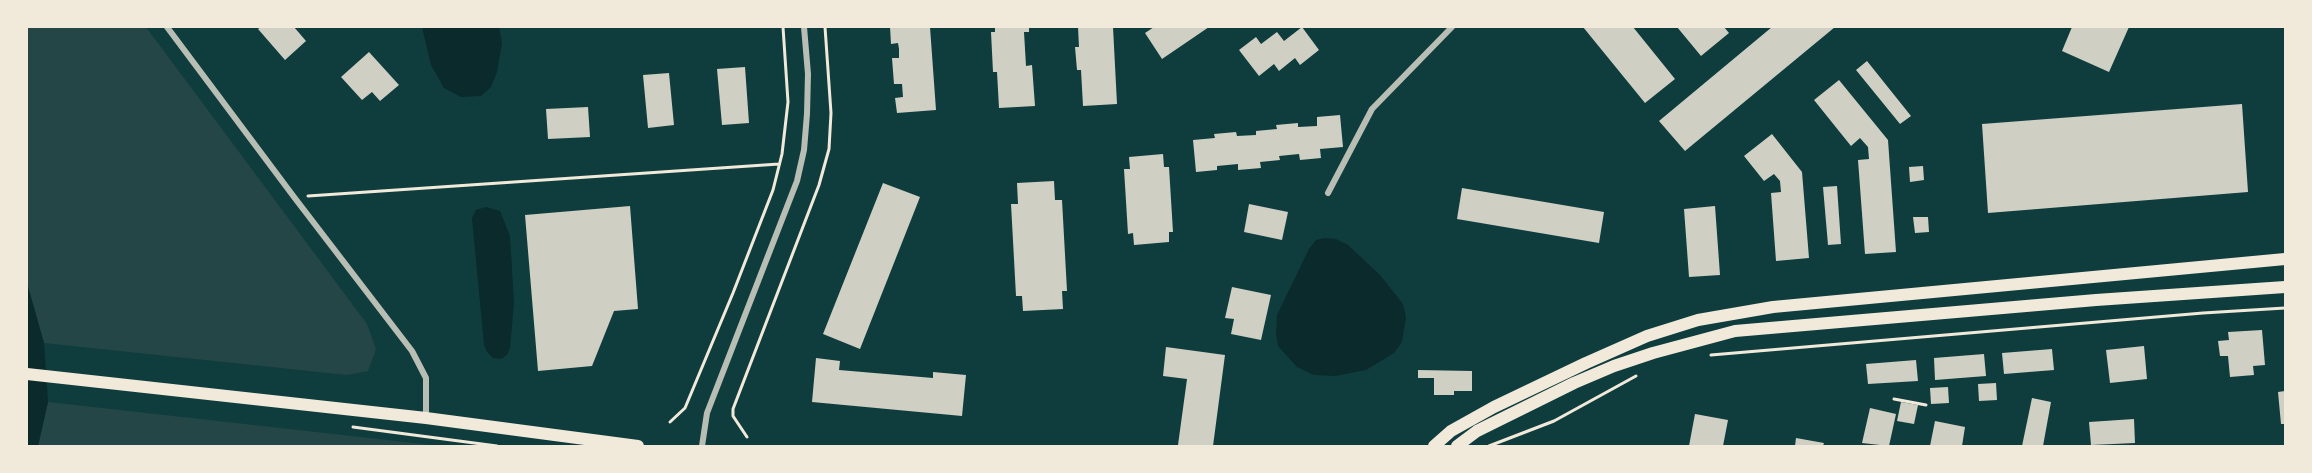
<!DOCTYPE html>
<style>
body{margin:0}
#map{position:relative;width:2312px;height:473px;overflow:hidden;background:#0f3d3e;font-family:Spectral,serif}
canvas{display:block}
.frame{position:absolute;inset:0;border:28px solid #f1e9da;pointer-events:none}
</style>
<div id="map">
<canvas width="2312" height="473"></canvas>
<div class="frame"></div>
</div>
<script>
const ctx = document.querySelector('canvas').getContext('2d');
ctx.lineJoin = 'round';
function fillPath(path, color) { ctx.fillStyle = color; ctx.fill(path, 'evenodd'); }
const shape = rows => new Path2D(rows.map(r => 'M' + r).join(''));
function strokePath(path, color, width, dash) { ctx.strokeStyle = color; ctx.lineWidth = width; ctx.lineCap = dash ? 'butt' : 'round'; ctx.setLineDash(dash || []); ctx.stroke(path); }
const green = shape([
 [27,27,146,27,367,324,376,349,368,371,347,375,44,343,27,283],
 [48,402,432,445,432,446,38,446]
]);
const water = shape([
 [422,27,499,27,502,43,497,72,491,87,481,96,461,97,444,88,431,65],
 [486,207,500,211,510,236,514,303,510,348,507,355,501,359,493,358,487,352,484,345,472,218,476,210],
 [1325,238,1336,239,1348,245,1380,275,1403,304,1406,317,1402,342,1394,353,1366,370,1335,376,1314,375,1297,367,1278,346,1276,333,1277,315,1309,249,1316,240],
 [27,283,44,343,48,402,38,446,27,446]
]);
const building = shape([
 [261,27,294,27,306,41,285,60,258,29],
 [890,27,930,27,936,110,897,113,895,98,903,97,902,84,894,84,892,58,899,58,899,49,898,43,891,44],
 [995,27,1029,27,1029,32,1024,32,1026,66,1032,65,1035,106,999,108,997,72,993,72,991,32,995,32],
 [1078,27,1113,27,1117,104,1083,106,1081,70,1077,70,1075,47,1079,47],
 [1154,27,1209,27,1162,59,1145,33],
 [1302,27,1319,50,1300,65,1295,58,1279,71,1274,64,1259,76,1239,50,1256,37,1261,44,1277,32,1284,41],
 [1583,27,1633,27,1675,79,1645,103],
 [1677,27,1724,27,1729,33,1701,56],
 [1772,27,1835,27,1685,151,1659,121],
 [2072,27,2129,27,2109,72,2062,51],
 [369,52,399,85,380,101,372,92,362,100,341,77],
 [1867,61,1911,116,1900,124,1856,70],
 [745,67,749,123,722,125,717,69],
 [669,73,674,125,648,128,643,75],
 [1839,80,1888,140,1896,252,1865,254,1858,160,1869,159,1868,147,1860,138,1851,146,1814,100],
 [2242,104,2248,192,1988,213,1982,124],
 [588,107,590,137,548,139,546,109],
 [1340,115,1343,147,1320,149,1321,158,1300,160,1299,154,1279,156,1280,160,1260,162,1261,168,1238,170,1238,164,1217,166,1217,170,1196,172,1193,140,1215,138,1214,134,1236,132,1237,136,1256,135,1256,131,1277,129,1276,125,1298,123,1298,127,1317,126,1317,117],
 [1772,134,1802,172,1809,258,1776,261,1771,193,1781,192,1780,181,1774,174,1764,181,1744,156],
 [1163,154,1164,167,1169,167,1173,232,1169,232,1169,242,1134,245,1133,233,1128,234,1124,169,1130,169,1129,157],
 [1923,166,1924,180,1910,182,1909,167],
 [1054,181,1055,200,1062,200,1067,291,1062,291,1063,309,1023,311,1022,296,1016,296,1011,204,1018,204,1017,183],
 [883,183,920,197,860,349,823,334],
 [1837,186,1841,244,1828,245,1823,187],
 [1462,188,1604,212,1599,243,1457,219],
 [1249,204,1288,212,1282,240,1244,232],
 [630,206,638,309,614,311,592,366,538,371,525,215],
 [1715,206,1720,275,1689,277,1684,209],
 [1913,217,1928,217,1929,232,1915,233],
 [1232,287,1271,295,1261,340,1231,334,1234,319,1225,318],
 [2262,330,2265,365,2253,366,2254,375,2230,377,2228,356,2220,356,2218,341,2229,340,2228,332],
 [2144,346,2147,379,2110,383,2106,350],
 [1166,347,1225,355,1213,446,1178,445,1187,379,1163,376],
 [2052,349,2054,370,2004,374,2002,353],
 [1984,354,1986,376,1935,380,1934,358],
 [816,358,840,361,839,370,933,378,933,372,966,375,962,416,812,402],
 [1916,360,1918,381,1868,384,1866,364],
 [1418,370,1472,371,1472,391,1454,391,1454,395,1434,395,1434,378,1418,378],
 [1996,383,1997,400,1979,401,1978,384],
 [1948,387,1949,403,1931,404,1930,388],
 [2285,391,2285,424,2281,424,2278,392],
 [2032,398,2051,402,2043,446,2022,446],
 [1901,402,1918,405,1914,424,1897,421],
 [1870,408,1896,414,1889,446,1862,443],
 [1695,414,1728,420,1723,446,1689,446],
 [2134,419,2135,443,2091,445,2089,422],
 [1935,421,1965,427,1962,446,1930,446],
 [1796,438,1824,443,1823,446,1795,446]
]);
const path = shape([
 [308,196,779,164],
 [1711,355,2203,313,2285,308],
 [1894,399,1926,405],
 [670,422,685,408,733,293,773,190,782,154,788,102,783,27],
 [353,427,497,446],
 [747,437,733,416,733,409,819,185,829,149,831,113,825,27],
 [1489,446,1554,421,1636,376]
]);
const minor = shape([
 [167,27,294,197,412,351,426,378,426,418],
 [1328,193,1372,109,1452,27],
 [702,446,707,413,797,181,804,150,807,114,808,74,804,27]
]);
const secondary = shape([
 [27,374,426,418,638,446],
 [1434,446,1451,431,1494,407,1586,363,1647,336,1698,320,1773,307,2285,259],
 [1457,446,1477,431,1574,383,1614,366,1653,353,1735,331,2096,300,2285,287]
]);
fillPath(green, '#244646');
fillPath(water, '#0a2a2b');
fillPath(building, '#cfcfc3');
strokePath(path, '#f1e9da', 3);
strokePath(minor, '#b8beb3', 6);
strokePath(secondary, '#f1e9da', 12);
</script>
